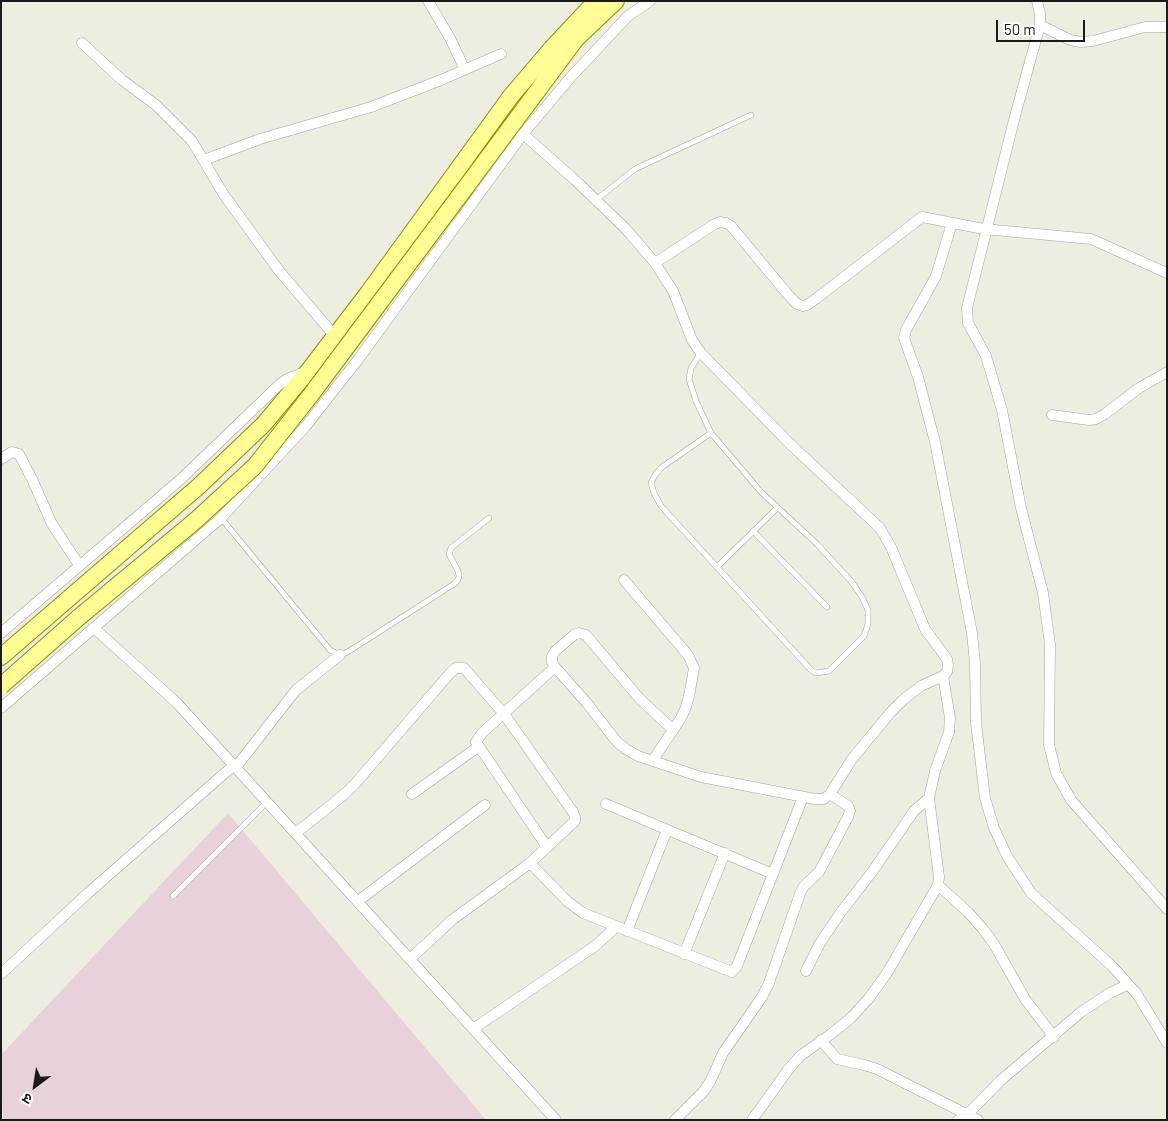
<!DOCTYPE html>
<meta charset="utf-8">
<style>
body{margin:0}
#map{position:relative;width:1168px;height:1121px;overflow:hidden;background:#edeedf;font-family:Barlow,"Noto Sans Devanagari",sans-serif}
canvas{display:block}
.frame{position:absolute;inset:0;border:2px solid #1b1b1b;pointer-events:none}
.north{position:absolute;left:10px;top:1061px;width:50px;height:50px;-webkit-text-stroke:4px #fff;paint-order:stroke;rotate:211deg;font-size:14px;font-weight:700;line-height:20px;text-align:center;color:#1b1b1b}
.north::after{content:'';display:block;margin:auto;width:18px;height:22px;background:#1b1b1b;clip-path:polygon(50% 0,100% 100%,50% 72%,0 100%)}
.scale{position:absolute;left:996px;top:20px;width:89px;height:22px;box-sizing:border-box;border:2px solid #1b1b1b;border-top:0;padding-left:6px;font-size:15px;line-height:18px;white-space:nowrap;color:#1b1b1b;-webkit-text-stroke:4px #fff;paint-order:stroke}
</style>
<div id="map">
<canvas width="1168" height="1121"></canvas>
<div class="frame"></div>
<div class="north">उ</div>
<div class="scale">50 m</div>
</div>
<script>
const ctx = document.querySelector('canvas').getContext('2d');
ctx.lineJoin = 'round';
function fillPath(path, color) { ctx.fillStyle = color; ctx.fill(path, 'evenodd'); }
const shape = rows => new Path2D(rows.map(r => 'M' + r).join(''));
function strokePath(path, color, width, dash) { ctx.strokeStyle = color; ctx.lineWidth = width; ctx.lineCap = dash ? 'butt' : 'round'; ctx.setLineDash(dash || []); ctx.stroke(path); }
const industrial = shape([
 [228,813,486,1120,3,1120,1,1055]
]);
const service = shape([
 [596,200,635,169,751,115],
 [701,353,691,368,689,379,696,401,711,433,761,492,816,543,851,581,862,597,868,610,868,624,864,636,829,671,816,673,811,670,661,506,654,493,651,483,655,475,662,467,711,433],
 [221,518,330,650,340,655,346,653,454,584,458,580,459,576,458,571,449,554,451,548,489,518],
 [753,531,827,607],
 [717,567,777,508],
 [173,896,267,802]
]);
const minor = shape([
 [428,1,450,38,465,70],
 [1037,1,1040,14,1040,25,1014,120,967,308,968,323,986,356,1002,410,1021,508,1043,593,1050,644,1049,745,1056,773,1071,800,1167,909],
 [1040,25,1070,40,1081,42,1093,41,1145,27,1167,27],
 [82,43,122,80,156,105,192,141,224,195,243,221,280,272,335,336],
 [523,134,575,180,626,229,655,263,673,291,692,340,701,353,789,443,880,528,891,547,925,629,947,659,948,665,947,672,943,676,921,686,904,699,890,713,852,759,830,794,824,799,815,799,701,777,638,756,626,749,617,742,586,702,555,667,552,662,552,656,555,651,574,635,579,633,586,635,639,698,673,730],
 [204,160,260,139,371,107,441,80,501,54],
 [952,223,936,276,906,330,904,338,918,377,935,442,972,633,975,663,976,723,985,798,994,828,1007,856,1031,893,1112,966,1137,994,1167,1043],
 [655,263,713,225,720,222,726,223,731,226,790,297,797,304,803,306,807,305,817,298,922,217,984,229,1091,239,1167,273],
 [1052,415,1089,420,1096,419,1105,414,1139,388,1167,372],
 [1,459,12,452,19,454,32,479,52,524,79,565],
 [624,580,688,655,694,668,690,691,686,707,681,718,653,760],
 [95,629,177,703,556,1120],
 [1,633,181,479,280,384,287,379,304,372],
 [1,708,221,518,305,427,357,361,523,134,570,78,628,16,650,1],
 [412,794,478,747],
 [606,804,773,874],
 [296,833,341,797,354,785,451,672,456,668,464,668,504,714,573,812,575,817,575,821,530,863,452,920,410,959],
 [547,847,476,742,482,733,555,667],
 [530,863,567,901,583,913,732,972,737,966,803,797],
 [938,885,968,912,983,929,994,944,1025,999,1054,1037],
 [358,901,485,805],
 [627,931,667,830],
 [684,954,725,853],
 [806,971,820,943,841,912,872,872,914,811,929,798],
 [1,974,87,894,234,765,236,767,296,690,340,655],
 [473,1029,595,946,616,927],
 [821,1040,837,1059,864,1065,877,1069,978,1120],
 [675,1120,704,1091,711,1080,723,1053,762,997,769,983,801,891,804,886,819,872,848,817,850,811,848,806,830,794],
 [752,1120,788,1070,800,1056,831,1034,851,1018,869,998,887,973,938,885,939,877,929,798,935,771,949,732,950,718,943,676],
 [958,1120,967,1115,1000,1081,1081,1012,1110,993,1127,985]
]);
const primary = shape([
 [466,187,576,39,616,1],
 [1,657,199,486,264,424,309,370,368,293,511,96,552,48,596,1]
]);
const primaryBridge = shape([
 [1,686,78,618,195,521,255,466,310,396,466,187]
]);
fillPath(industrial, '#e8d1da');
strokePath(service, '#a2a2a2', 6);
strokePath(minor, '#a2a2a2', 11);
strokePath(primary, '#869200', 18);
strokePath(service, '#fff', 5);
strokePath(minor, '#fff', 10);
strokePath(primary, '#fffd93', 16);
strokePath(primaryBridge, '#869200', 18, []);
strokePath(primaryBridge, '#fffd93', 16);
</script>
